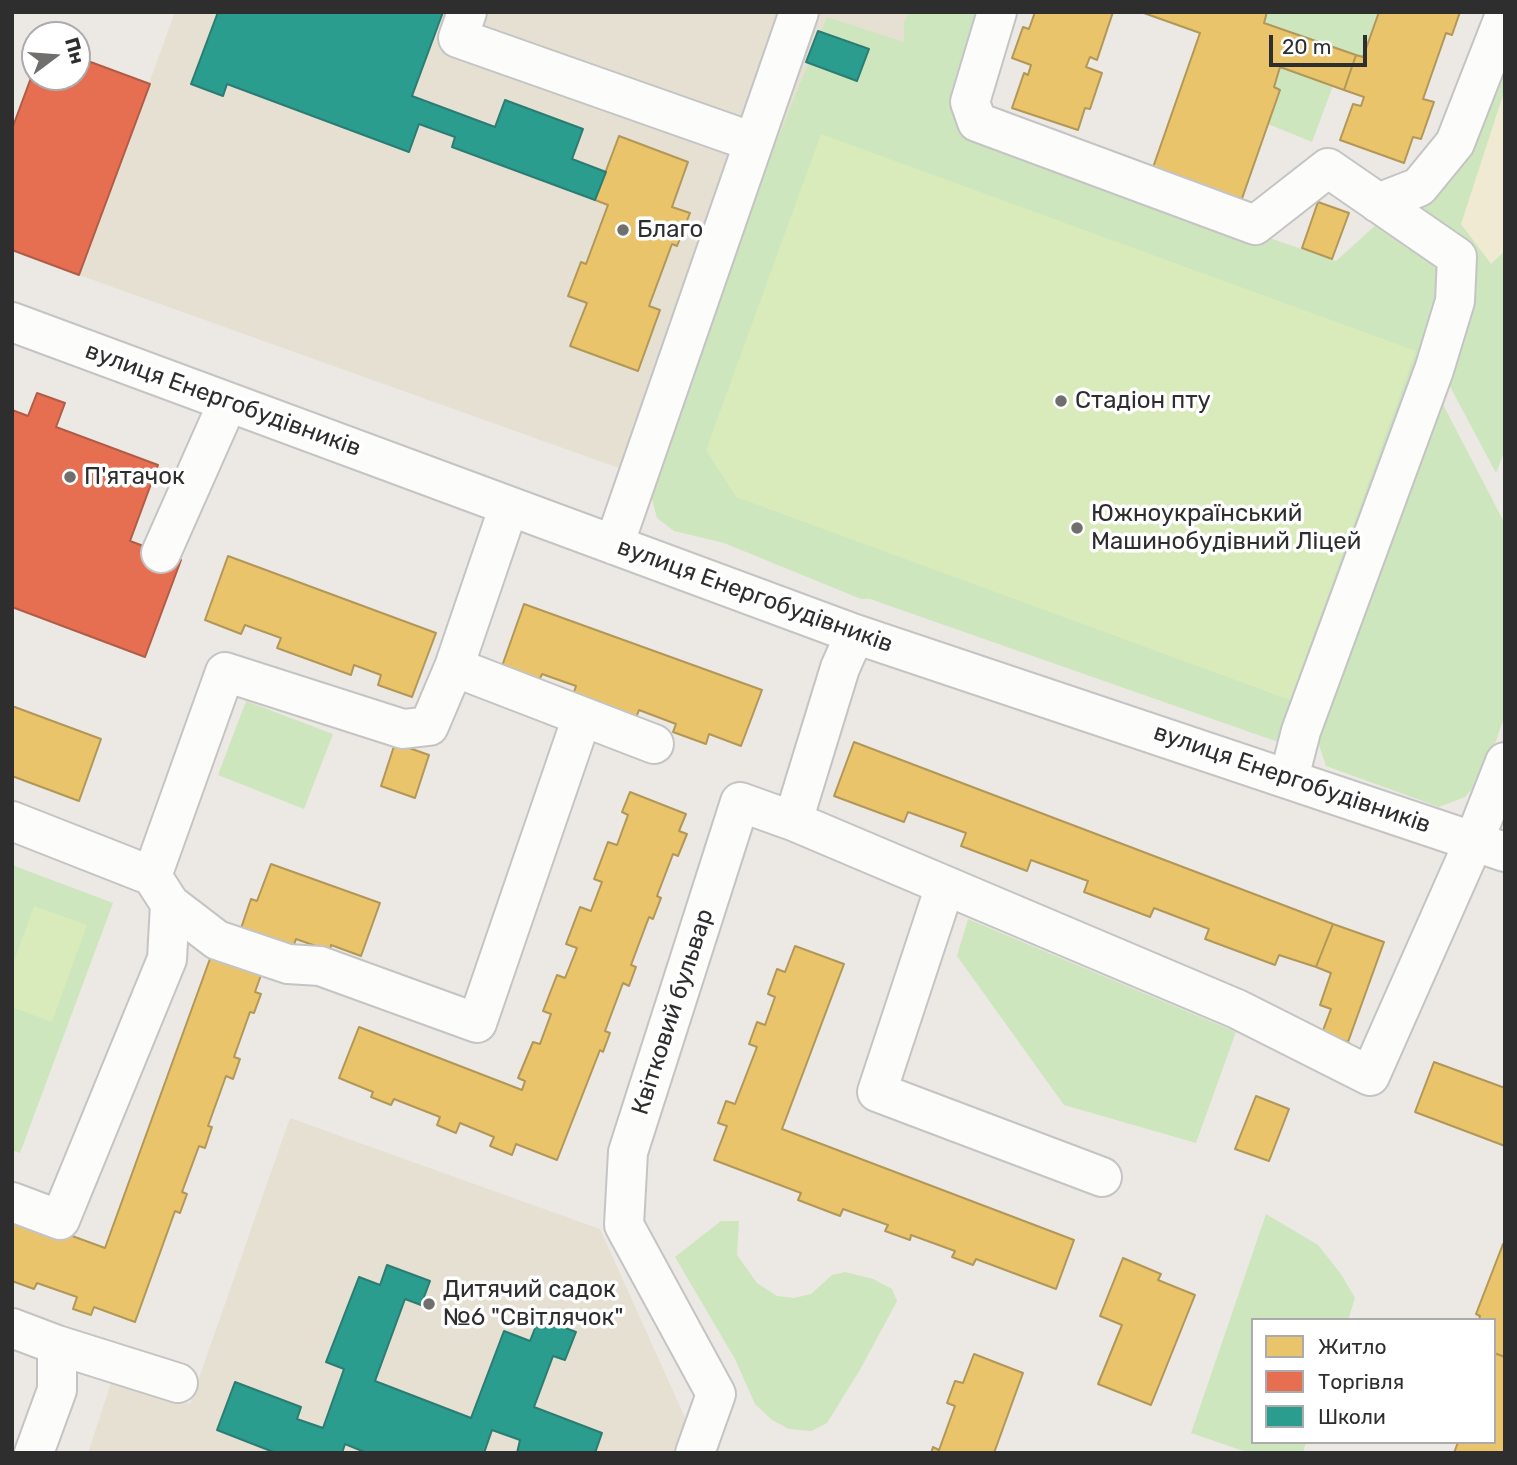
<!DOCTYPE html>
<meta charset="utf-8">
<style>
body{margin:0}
#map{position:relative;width:1517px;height:1465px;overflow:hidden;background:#ece8e4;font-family:Rubik,sans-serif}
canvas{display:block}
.frame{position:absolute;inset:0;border:14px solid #2e2e2e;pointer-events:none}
.legend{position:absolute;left:1251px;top:1318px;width:245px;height:126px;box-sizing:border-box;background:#fff;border:2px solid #ababab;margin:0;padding:9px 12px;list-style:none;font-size:21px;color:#2e2e2e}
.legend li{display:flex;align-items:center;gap:14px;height:35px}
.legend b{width:35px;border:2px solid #ababab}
.north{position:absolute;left:21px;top:21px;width:70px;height:70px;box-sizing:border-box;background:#fff;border:2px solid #ababab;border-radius:50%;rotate:74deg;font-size:19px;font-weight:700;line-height:28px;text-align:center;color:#2e2e2e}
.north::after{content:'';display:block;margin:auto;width:24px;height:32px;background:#706f6e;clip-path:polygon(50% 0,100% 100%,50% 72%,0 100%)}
.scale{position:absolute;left:1269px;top:35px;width:98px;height:32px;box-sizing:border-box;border:4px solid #2e2e2e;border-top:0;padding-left:9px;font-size:21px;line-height:24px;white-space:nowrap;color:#2e2e2e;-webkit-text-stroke:5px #fff;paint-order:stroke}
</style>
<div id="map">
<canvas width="1517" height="1465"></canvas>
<div class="frame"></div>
<ul class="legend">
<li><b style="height:19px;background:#e9c46a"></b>Житло</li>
<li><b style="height:19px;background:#e76f51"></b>Торгівля</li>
<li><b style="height:19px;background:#2a9d8f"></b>Школи</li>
</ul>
<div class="north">Пн</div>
<div class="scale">20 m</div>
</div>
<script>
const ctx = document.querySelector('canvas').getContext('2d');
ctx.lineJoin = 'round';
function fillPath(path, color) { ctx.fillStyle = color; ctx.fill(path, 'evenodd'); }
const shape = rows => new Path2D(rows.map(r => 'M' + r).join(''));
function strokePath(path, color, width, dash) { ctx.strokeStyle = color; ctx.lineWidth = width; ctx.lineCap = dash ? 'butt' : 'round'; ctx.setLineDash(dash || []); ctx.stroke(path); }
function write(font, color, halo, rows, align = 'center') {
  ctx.font = font + ' Rubik,sans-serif'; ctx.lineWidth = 7; ctx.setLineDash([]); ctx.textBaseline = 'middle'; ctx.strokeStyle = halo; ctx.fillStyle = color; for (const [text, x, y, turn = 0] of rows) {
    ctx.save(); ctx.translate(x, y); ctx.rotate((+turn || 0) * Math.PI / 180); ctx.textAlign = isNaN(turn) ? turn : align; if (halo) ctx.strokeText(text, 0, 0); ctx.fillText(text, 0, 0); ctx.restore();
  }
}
const education = shape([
 [175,12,968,12,916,144,1301,712,79,275],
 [290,1118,600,1229,688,1424,678,1453,88,1453,112,1380,190,1404]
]);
const green = shape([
 [911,12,1018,12,1001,28,970,102,1123,187,1336,261,1377,224,1449,271,1281,743,870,599,861,599,724,543,674,531,657,518,644,469,827,17,904,42,904,21],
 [1267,12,1379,12,1363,57,1264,23],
 [1505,41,1505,450,1496,473,1445,377,1476,265,1464,243,1409,206,1454,175],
 [1280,67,1333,86,1312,142,1268,124,1280,90,1274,87],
 [1436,391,1505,524,1505,715,1484,775,1465,797,1439,807,1326,766,1317,739],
 [246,701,333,734,304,809,218,775],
 [12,865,113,903,20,1153,12,1150],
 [968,919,1236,1032,1196,1143,1064,1105,957,956],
 [1266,1214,1318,1245,1341,1274,1355,1298,1348,1320,1253,1320,1253,1442,1306,1442,1303,1453,1249,1453,1191,1433],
 [721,1221,739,1221,737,1255,757,1283,777,1296,794,1298,811,1294,832,1275,845,1272,873,1279,892,1289,897,1301,861,1368,827,1423,811,1431,789,1429,772,1420,755,1404,735,1359,675,1257]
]);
const sand = shape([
 [1505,89,1505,251,1491,264,1461,224]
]);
const pitch = shape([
 [821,134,1416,351,1290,700,736,497,706,450],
 [34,906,87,925,52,1022,12,1007,12,967]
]);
const homes = shape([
 [1035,12,1113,12,1097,60,1090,57,1086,67,1102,73,1090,109,1085,108,1078,130,1012,108,1024,73,1028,75,1031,65,1012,58,1023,27,1029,29,1035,12],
 [1141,12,1267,12,1264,23,1356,55,1344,90,1280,67,1274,87,1280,90,1239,207,1150,176,1200,33,1141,12],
 [1379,12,1460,12,1452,35,1446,33,1423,99,1434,102,1421,139,1413,137,1404,163,1340,140,1353,104,1361,106,1364,97,1344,90,1356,55,1363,57,1379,12],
 [619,136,688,162,672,207,690,213,677,246,672,244,649,306,660,310,638,371,570,346,587,303,568,296,581,262,586,264,608,205,595,200,619,136],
 [1318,202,1349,213,1332,259,1302,248,1318,202],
 [228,556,436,633,412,697,378,685,381,675,354,665,351,675,277,648,281,638,245,625,241,634,205,620,228,556],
 [524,604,762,690,741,746,709,734,706,744,673,732,676,724,639,710,636,718,573,695,576,686,542,674,538,683,501,669,524,604],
 [12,706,101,739,79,801,12,776,12,706],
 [854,742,1333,924,1316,967,1279,955,1275,965,1205,939,1209,929,1154,908,1150,917,1084,892,1088,881,1031,860,1027,871,961,846,966,833,908,812,904,822,834,796,854,742],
 [395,743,429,755,415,798,381,786,395,743],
 [630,792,686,814,679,831,687,834,678,856,673,854,657,896,661,898,653,919,649,917,631,965,636,967,629,986,623,983,605,1031,610,1033,603,1052,600,1050,557,1160,516,1144,512,1155,490,1146,494,1137,460,1123,456,1133,437,1125,440,1117,394,1099,391,1105,371,1097,373,1092,339,1078,359,1027,522,1090,525,1081,518,1078,533,1042,540,1044,551,1014,543,1011,557,975,565,978,577,948,566,944,580,907,591,911,602,882,594,879,608,842,617,845,628,815,622,812,630,792],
 [271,864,380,903,361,956,331,945,330,951,296,939,290,956,238,937,251,899,257,901,271,864],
 [1333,924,1384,942,1348,1042,1322,1033,1331,1009,1320,1005,1331,973,1316,967,1333,924],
 [795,946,844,964,782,1129,1074,1240,1056,1289,976,1259,973,1265,952,1257,955,1251,911,1235,910,1240,885,1231,888,1225,843,1209,840,1216,798,1200,801,1193,714,1160,727,1126,718,1123,726,1101,735,1104,757,1047,749,1044,757,1022,765,1025,775,997,768,994,777,969,785,972,795,946],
 [211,956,261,975,255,992,261,994,254,1013,250,1012,234,1057,240,1059,233,1079,226,1076,208,1126,212,1127,205,1148,199,1146,182,1192,187,1194,180,1213,175,1211,135,1322,94,1307,91,1315,73,1309,77,1297,37,1283,34,1289,12,1281,12,1214,105,1248,211,956],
 [1434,1062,1505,1088,1505,1146,1415,1112,1434,1062],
 [1256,1096,1289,1109,1269,1161,1235,1149,1256,1096],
 [1503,1244,1505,1245,1505,1357,1494,1353,1494,1320,1479,1320,1480,1316,1476,1314,1503,1244],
 [1123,1258,1161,1274,1158,1280,1195,1295,1151,1405,1098,1384,1122,1325,1100,1316,1123,1258],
 [1494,1353,1505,1357,1505,1453,1454,1453,1458,1442,1494,1442,1494,1353],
 [974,1354,1023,1373,994,1453,931,1453,933,1447,939,1450,955,1406,947,1403,955,1381,963,1383,974,1354]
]);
const shops = shape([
 [77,57,150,84,79,275,12,250,12,129,35,67,35,77,77,77,77,57],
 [37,393,65,403,56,427,158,465,130,541,181,560,145,657,12,607,12,410,28,416,37,393]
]);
const schools = shape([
 [218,12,443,12,412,96,495,127,505,100,583,129,572,159,606,172,595,200,452,147,455,137,419,124,409,152,227,84,223,96,191,84,218,12],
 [818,31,869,49,857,81,806,62,818,31],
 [387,1265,430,1281,421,1305,405,1299,375,1381,471,1418,504,1331,530,1341,539,1318,576,1332,565,1360,553,1356,534,1407,602,1433,595,1453,517,1453,520,1440,492,1430,484,1453,367,1453,345,1444,342,1453,276,1453,217,1430,235,1382,301,1407,297,1419,323,1428,344,1369,326,1362,359,1277,380,1285,387,1265]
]);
const minor = shape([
 [467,12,458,38,753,142],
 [997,12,970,102,977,122,1255,225,1328,168,1457,257,1455,301,1434,370,1301,731,1289,778],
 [1378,203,1419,187,1455,143,1505,15],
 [12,322,855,634,1505,852],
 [614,545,799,12],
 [161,553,228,402],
 [454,667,654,744],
 [12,821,152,876],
 [793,821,1237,1009,1370,1076,1474,841,1505,762],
 [945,886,877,1092,1102,1177],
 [170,904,217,940,288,964,320,966,477,1023,582,717],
 [12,1202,60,1220,167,959,170,904,152,876,225,672,403,729,429,726,454,667,509,506],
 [12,1328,57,1345,57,1390,34,1453],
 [57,1345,178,1383],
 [695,1453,716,1394,624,1225,628,1152,740,802,793,821,840,668,855,634]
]);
const markers = [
 [623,230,7,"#706f6e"],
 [1061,401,7,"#706f6e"],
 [70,477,7,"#706f6e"],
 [1077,528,7,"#706f6e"],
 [429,1304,7,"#706f6e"]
];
const poiNames = [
 ["Благо",637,230],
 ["Стадіон пту",1075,401],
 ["П'ятачок",84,477],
 ["Южноукраїнський",1091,514],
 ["Машинобудівний Ліцей",1091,542],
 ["Дитячий садок",443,1290],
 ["№6 \"Світлячок\"",443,1318]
];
const streetNames = [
 ["вулиця Енергобудівників",223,400,20],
 ["вулиця Енергобудівників",755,596,20],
 ["вулиця Енергобудівників",1292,779,19],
 ["Квітковий бульвар",673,1012,-72]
];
fillPath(education, '#e6e0d3');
fillPath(green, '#cee6be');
fillPath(sand, '#f0ead3');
fillPath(pitch, '#d9eabb');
fillPath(homes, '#e9c46a');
strokePath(homes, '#b19758', 2);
fillPath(shops, '#e76f51');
strokePath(shops, '#b05c46', 2);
fillPath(schools, '#2a9d8f');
strokePath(schools, '#2b7c72', 2);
strokePath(minor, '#c5c4c5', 42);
strokePath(minor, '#fcfcfb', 38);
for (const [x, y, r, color] of markers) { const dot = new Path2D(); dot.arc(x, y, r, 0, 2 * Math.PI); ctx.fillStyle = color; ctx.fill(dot); strokePath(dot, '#fff', 2.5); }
write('24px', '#2e2e2e', '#fff', poiNames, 'left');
write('24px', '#2e2e2e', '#fff', streetNames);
</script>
